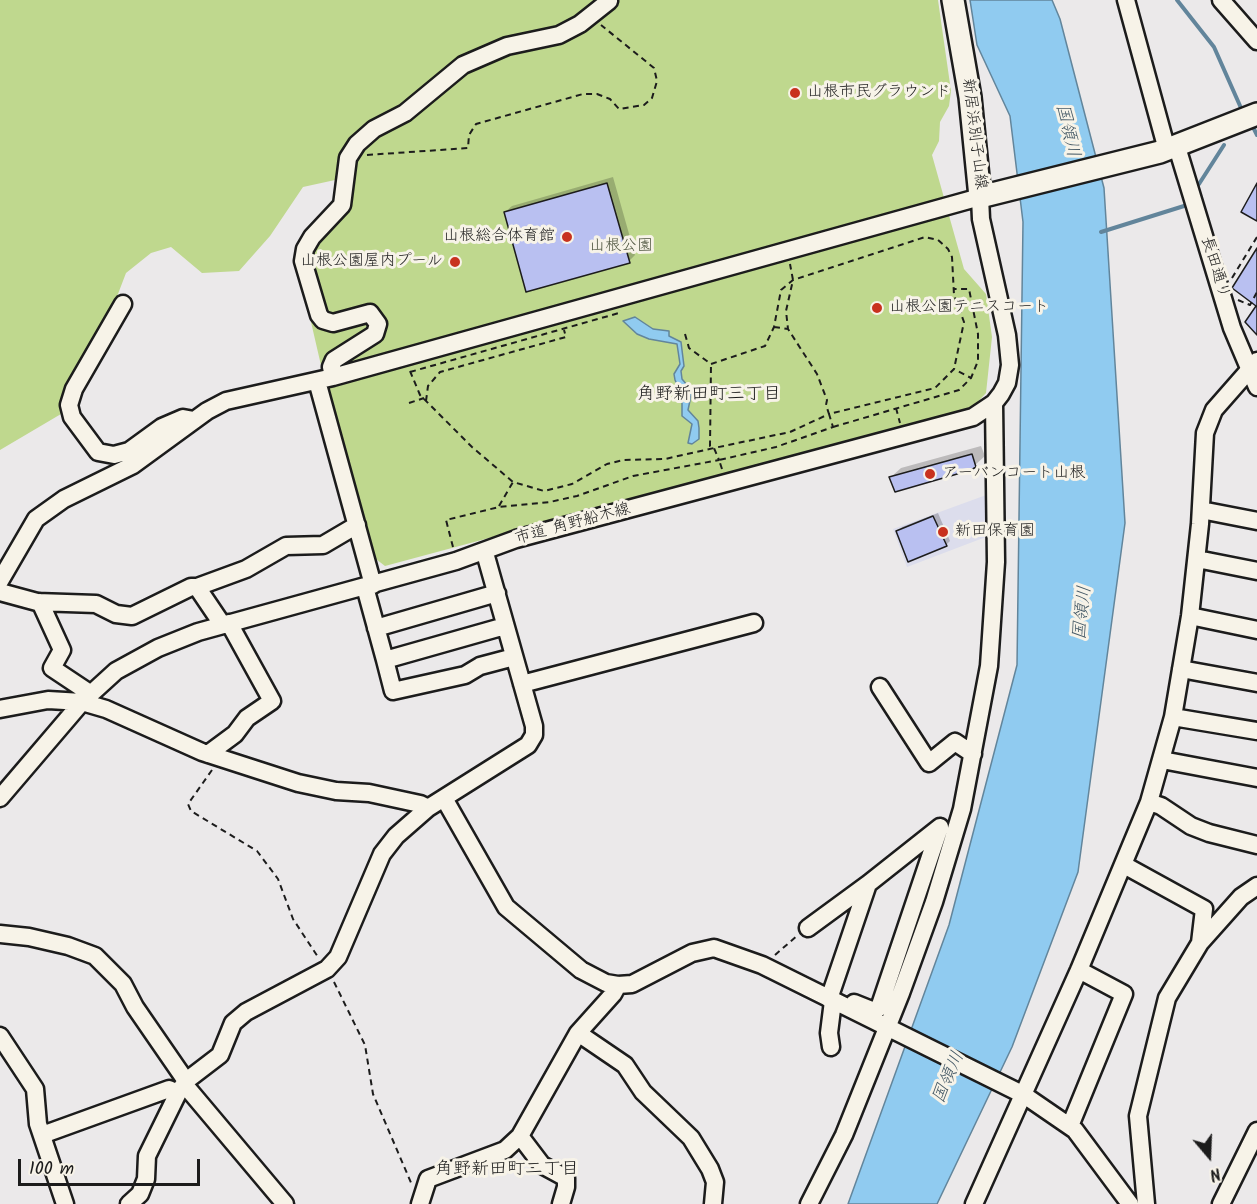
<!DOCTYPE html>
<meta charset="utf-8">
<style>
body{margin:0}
#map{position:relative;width:1257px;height:1204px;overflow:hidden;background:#ebe9ea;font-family:Kalam,sans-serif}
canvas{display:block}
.north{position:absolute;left:1179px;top:1126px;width:60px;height:60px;-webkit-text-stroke:4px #f7f3e8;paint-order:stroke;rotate:161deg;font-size:16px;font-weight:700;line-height:24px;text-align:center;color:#1c1c1c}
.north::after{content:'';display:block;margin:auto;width:21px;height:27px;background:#1c1c1c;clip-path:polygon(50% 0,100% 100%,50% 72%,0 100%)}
.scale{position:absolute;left:18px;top:1159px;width:182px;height:27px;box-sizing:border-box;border:3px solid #1c1c1c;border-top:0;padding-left:8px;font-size:18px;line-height:21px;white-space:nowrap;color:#1c1c1c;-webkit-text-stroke:4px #f7f3e8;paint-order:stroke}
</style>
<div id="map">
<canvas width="1257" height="1204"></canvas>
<div class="north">N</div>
<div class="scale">100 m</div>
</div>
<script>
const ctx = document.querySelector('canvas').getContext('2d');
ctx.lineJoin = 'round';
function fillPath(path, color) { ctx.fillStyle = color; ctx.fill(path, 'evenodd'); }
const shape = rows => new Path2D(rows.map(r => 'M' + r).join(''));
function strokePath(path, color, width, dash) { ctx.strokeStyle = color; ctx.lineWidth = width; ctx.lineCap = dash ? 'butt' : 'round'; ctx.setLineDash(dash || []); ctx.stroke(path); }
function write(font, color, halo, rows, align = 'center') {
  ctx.font = font + ' Kalam,"Klee One",sans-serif'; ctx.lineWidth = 6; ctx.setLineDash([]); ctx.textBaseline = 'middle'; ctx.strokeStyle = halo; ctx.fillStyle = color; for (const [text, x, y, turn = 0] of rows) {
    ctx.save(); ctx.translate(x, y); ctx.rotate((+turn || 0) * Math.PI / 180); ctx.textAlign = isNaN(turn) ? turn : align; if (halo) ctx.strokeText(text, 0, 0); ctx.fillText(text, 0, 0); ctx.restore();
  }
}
const built = shape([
 [989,494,991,535,907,567,893,529]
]);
const green = shape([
 [0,0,938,0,951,91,949,106,940,122,939,141,932,155,964,269,986,294,992,337,986,393,972,408,385,566,372,556,323,374,299,270,340,203,341,174,335,180,303,187,270,236,239,271,202,273,171,247,151,253,126,273,113,307,92,338,60,400,61,414,0,450]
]);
const water = shape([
 [970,0,1052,0,1060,19,1104,188,1125,523,1078,872,1012,1047,937,1204,848,1204,949,925,1017,665,1023,222,1010,116,977,45,970,0],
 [635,317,653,329,669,331,669,336,681,342,684,366,681,371,682,379,692,391,688,410,698,421,699,428,699,439,692,444,688,443,692,424,682,416,682,395,675,380,674,374,680,364,677,344,649,339,637,334,623,321,635,317]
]);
const shadow = shape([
 [613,177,635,255,629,261,505,212,512,206],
 [981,446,985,456,975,465,891,477,901,468],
 [938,513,950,541,946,545,898,532,902,527]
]);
const stream = shape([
 [1177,0,1214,47,1241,108],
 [1253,127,1257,135],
 [1199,184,1224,145],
 [1101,232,1184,206]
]);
const building = shape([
 [607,183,630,263,526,292,504,212,607,183],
 [1257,183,1257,221,1241,212,1257,183],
 [1257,248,1257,335,1245,322,1256,306,1232,288,1257,248],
 [972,454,976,467,971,470,895,492,889,477,972,454],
 [933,516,947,546,908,562,896,531,933,516]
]);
const path = shape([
 [367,155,468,148,469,135,476,124,583,94,597,94,610,99,619,109,644,105,652,98,657,81,654,68,601,25],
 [1232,278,1257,237],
 [1238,300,1250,305,1257,292],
 [774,327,788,329],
 [685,334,689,348,711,364],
 [711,364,765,346,774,327,781,290,793,280,925,237,938,240,948,249,952,257,954,295,964,322,954,369],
 [410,371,420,395,472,447,513,482,544,491,572,484,607,464,623,460,665,459,714,448,710,446,711,364],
 [410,372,619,313],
 [426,401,428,386,440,372,566,337,564,330],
 [409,403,424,398],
 [896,408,900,423],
 [833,427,949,393,959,390,971,378,978,361,978,334,969,289,954,289],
 [722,469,719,460,776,447,833,427,829,414,935,388,954,369,971,378],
 [499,506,513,482],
 [453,547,446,520,499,507,550,502,577,496,633,476,719,460,714,448,790,432,829,414,826,405,827,400,817,374,788,329,786,311,793,280,790,264],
 [212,770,188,804,191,811,257,851,278,879,293,919,318,957],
 [775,955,798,935],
 [334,982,365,1045,373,1094,412,1185]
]);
const minor = shape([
 [1126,0,1167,150],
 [1221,0,1257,41],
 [1177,147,1232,328,1257,387],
 [123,304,74,389,69,405,72,417,98,452,114,455,129,451,162,427,183,418,194,420],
 [333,377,331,367,334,360,375,334,378,324,370,313,333,323,323,320,319,315,303,261,305,249,312,237,342,205,348,158,357,144,374,129,405,113,463,65,507,46,559,35,580,24,609,1],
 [317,381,373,585],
 [1201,510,1257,521],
 [1197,559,1257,571],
 [0,581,36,519,64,499,133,465,207,411,226,401,333,377,980,197,981,219,1007,335,1010,365,1007,383,1001,394,994,403,973,417,516,539,456,561,198,632,158,648,116,671,82,702,0,798],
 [365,587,385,660,505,626],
 [0,592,37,602,96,604,116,614,132,616,191,587,197,587],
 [40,602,62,650,52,668,91,694],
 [1190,616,1257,630],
 [222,624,197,587,246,569,286,546,323,545,357,525],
 [376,628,497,593],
 [385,660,393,691,465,675,480,666,514,657],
 [1181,669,1257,683],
 [522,684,754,623],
 [880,687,929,763,955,742,973,754],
 [0,709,48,700,82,702,106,709,202,752,298,783,336,791,369,793,420,804,428,808,528,745,534,735,534,726,485,553],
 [1173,717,1257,731],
 [208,754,235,734,247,718,272,701,229,623],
 [1162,760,1257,778],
 [445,800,506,907,581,970,606,983,618,985],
 [1149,802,1161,806,1191,826,1209,833,1257,845],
 [1124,865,1204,909,1200,943],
 [808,928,868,884],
 [0,934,29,937,68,946,95,956,123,984,135,1007,186,1081],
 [829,999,868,884,940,827],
 [854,1003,874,1011,879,1008,940,827],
 [578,1033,625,1065,643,1092,691,1138,710,1169,715,1182,713,1204],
 [0,1036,35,1089,38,1124,65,1204],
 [831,1047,829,1033,833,1001],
 [184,1084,285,1204],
 [1070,1126,1124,994,1079,970],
 [42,1135,169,1089,178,1093],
 [520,1136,542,1165,566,1178,566,1187,561,1204],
 [129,1204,140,1194,146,1179,147,1156,178,1093,186,1081,220,1055,233,1023,246,1012,327,969,338,957,382,854,396,836,428,808],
 [420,1204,428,1179,505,1150,520,1136,578,1033,613,994,618,985,632,984,692,953,714,948,762,965,1024,1095,1075,1130,1130,1204],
 [809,1204,844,1135,901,993,934,902,962,809,989,666,996,562,994,403],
 [974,1204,1079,970,1149,802,1173,717,1190,616,1200,524,1205,433,1214,410,1257,361],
 [1146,1204,1138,1116,1167,998,1200,943,1241,897,1257,886],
 [1221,1204,1257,1131]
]);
const major = shape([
 [953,0,970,97,980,197,1160,152,1257,114]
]);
const markers = [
 [795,93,6,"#c8321e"],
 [567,237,6,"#c8321e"],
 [455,262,6,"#c8321e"],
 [877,308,6,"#c8321e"],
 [930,474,6,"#c8321e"],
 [943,532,6,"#c8321e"]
];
const poiNames = [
 ["山根市民グラウンド",807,93],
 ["山根総合体育館",555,237,"right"],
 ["山根公園屋内プール",443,262,"right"],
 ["山根公園テニスコート",889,308],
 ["アーバンコート山根",942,474],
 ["新田保育園",955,532]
];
const streetNames = [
 ["新居浜別子山線",973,134,83],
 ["長田通り",1214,268,73],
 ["市道 角野船木線",573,525,-15]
];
const parkNames = [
 ["山根公園",621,247]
];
const waterNames = [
 ["国領川",1066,131,77],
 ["国領川",1084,613,-84],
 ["国領川",950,1078,-67]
];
const neighbourhoodNames = [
 ["角野新田町三丁目",709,396],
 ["角野新田町二丁目",507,1171]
];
fillPath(built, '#dcddec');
fillPath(green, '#bfd88e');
fillPath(water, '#90cbf0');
strokePath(water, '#62859b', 1.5);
fillPath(shadow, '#0003');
strokePath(stream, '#62859b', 4);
fillPath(building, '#b9c0f1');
strokePath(building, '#1c1c1c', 1.5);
strokePath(minor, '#1c1c1c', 21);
strokePath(major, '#1c1c1c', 26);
strokePath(path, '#1c1c1c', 2, [6, 4.5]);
strokePath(minor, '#f7f3e8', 16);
strokePath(major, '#f7f3e8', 21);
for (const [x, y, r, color] of markers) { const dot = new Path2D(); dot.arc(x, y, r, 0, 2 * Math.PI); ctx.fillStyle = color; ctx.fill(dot); strokePath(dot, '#f7f3e8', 2); }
write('16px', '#1c1c1c', '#f7f3e8', poiNames, 'left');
write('16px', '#1c1c1c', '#f7f3e8', streetNames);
write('16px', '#4d543e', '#f7f3e8', parkNames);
write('italic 18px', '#455966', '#f7f3e8', waterNames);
write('18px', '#1c1c1c', '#f7f3e8', neighbourhoodNames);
</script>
